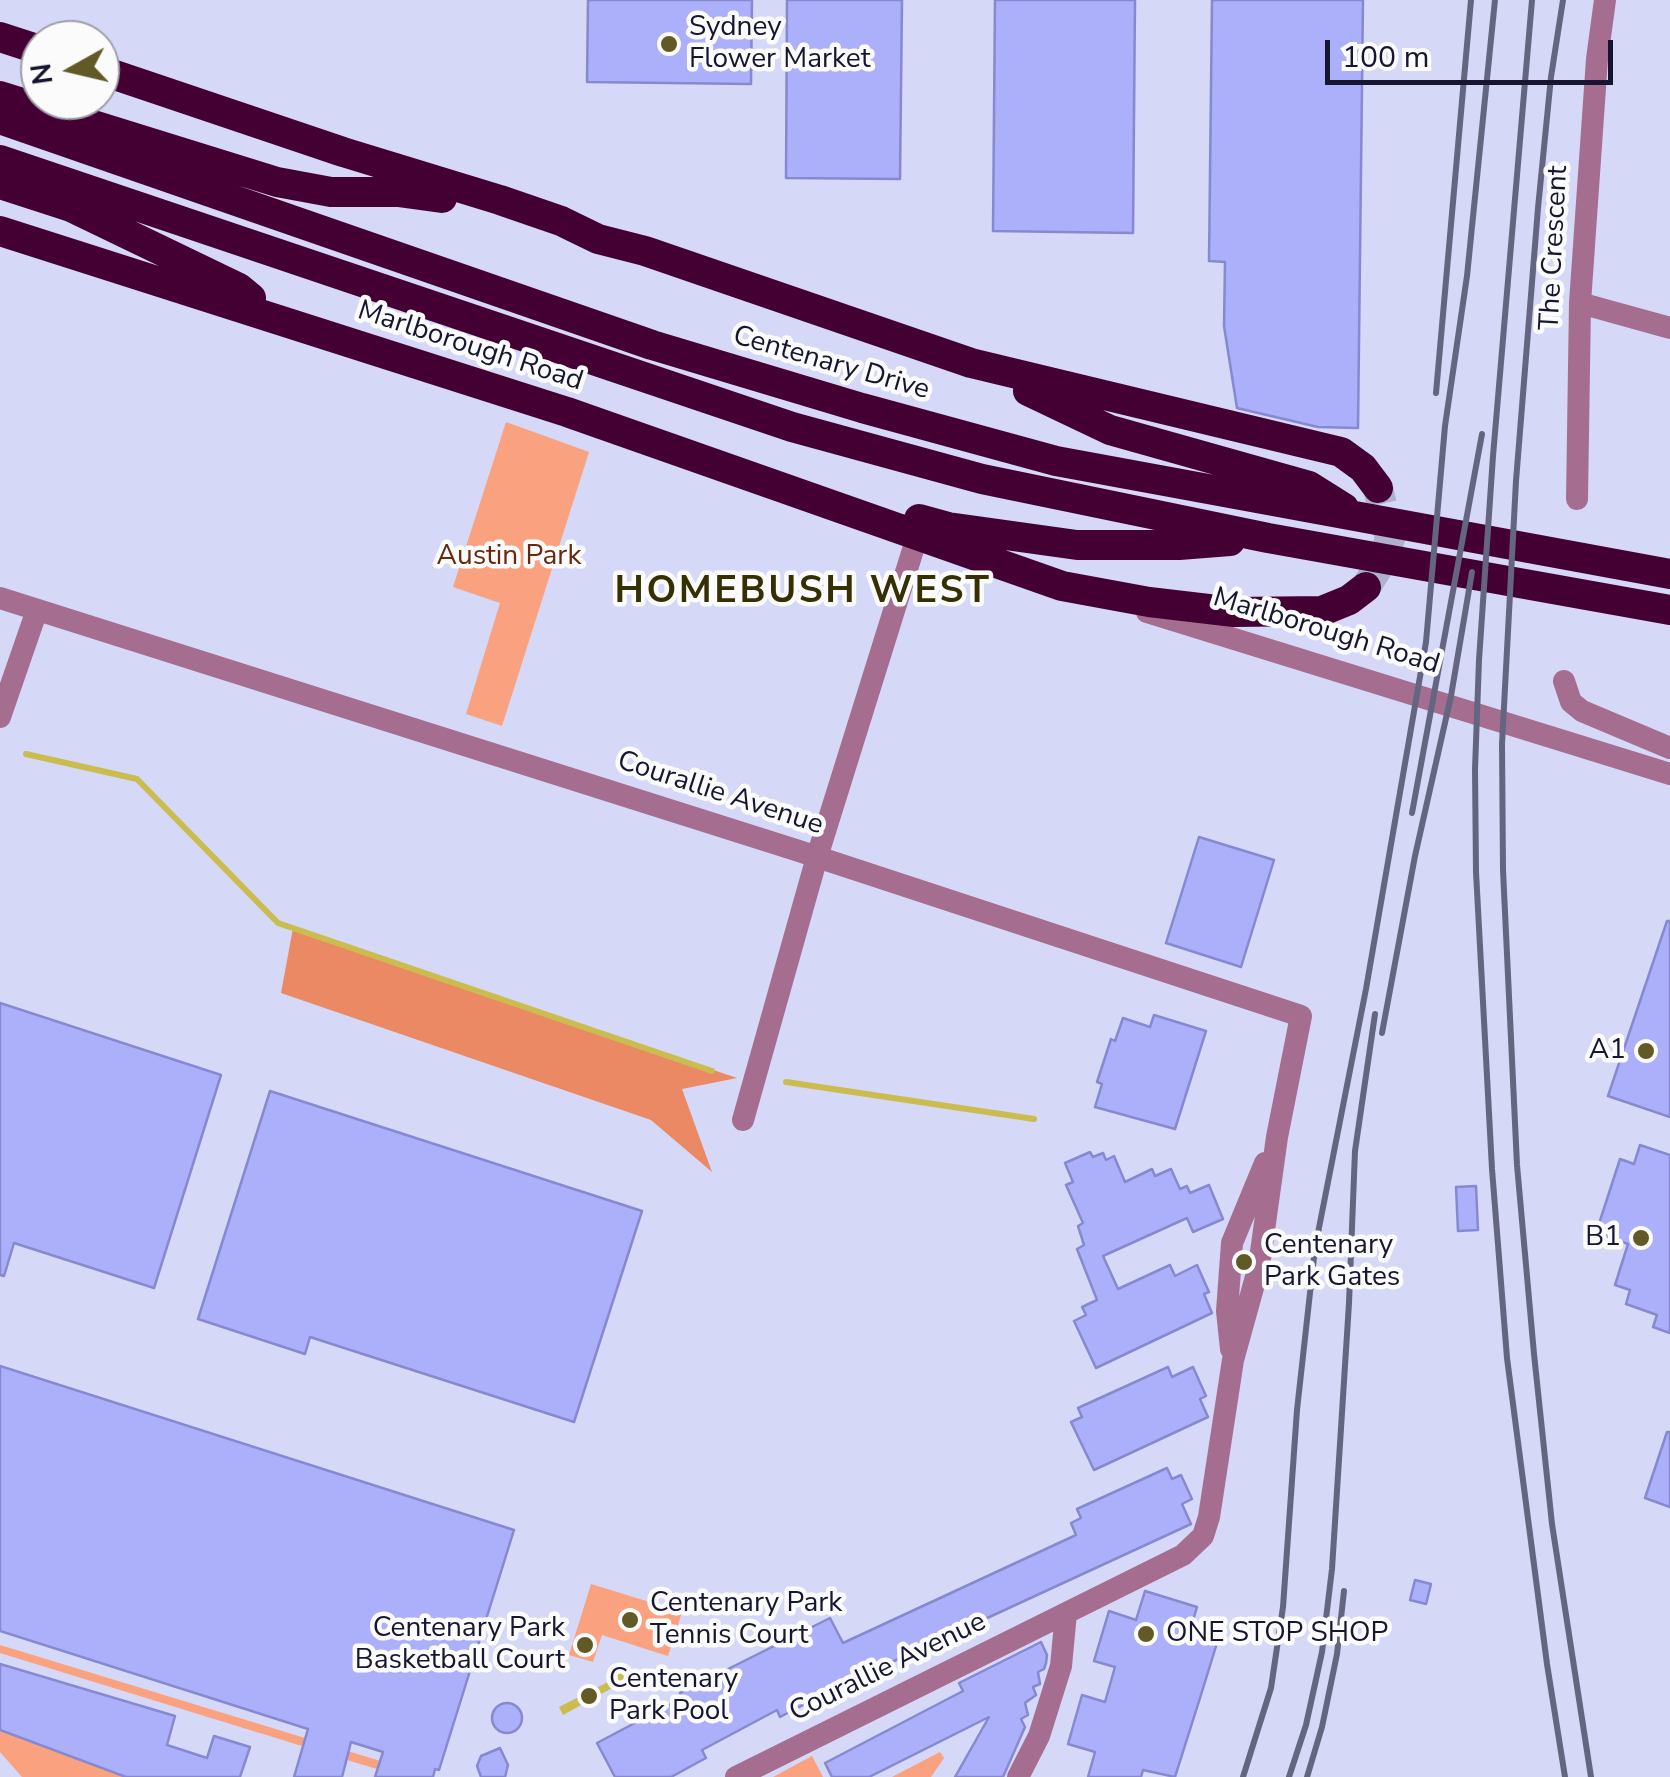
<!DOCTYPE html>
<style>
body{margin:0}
#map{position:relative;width:1670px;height:1777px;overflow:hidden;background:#d5d8f6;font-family:"Nunito Sans",sans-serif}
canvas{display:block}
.north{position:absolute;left:20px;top:20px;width:100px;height:100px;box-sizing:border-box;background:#fbfbfb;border:2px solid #9f9faa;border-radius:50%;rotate:262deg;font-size:28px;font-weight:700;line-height:40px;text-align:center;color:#161631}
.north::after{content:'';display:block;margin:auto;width:35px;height:45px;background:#615a26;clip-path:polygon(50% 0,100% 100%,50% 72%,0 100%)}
.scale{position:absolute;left:1325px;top:40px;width:288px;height:45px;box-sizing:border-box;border:5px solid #161631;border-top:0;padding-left:12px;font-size:30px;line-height:35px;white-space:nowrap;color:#161631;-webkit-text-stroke:8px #fbfbfb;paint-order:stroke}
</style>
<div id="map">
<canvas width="1670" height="1777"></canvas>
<div class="north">N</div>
<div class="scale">100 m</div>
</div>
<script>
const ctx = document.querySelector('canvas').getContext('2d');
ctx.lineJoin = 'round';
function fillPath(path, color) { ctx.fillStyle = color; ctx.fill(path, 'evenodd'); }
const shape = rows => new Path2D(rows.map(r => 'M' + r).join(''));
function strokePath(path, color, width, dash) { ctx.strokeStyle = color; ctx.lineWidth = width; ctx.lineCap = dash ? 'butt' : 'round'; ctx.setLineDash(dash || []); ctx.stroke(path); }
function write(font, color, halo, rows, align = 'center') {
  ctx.font = font + ' "Nunito Sans",sans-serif'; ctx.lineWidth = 9; ctx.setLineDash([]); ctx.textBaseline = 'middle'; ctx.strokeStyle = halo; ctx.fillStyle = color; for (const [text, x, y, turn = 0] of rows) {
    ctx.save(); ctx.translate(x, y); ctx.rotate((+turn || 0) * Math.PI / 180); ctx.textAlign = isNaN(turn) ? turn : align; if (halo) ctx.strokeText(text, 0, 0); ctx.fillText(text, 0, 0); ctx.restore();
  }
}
const green = shape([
 [506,422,589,452,502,726,466,714,500,603,453,587],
 [591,1584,682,1612,668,1656,602,1635,593,1662,569,1655],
 [0,1645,433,1777,404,1777,357,1763,0,1653],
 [0,1730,126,1777,22,1777,0,1752],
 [940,1752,944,1758,931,1777,892,1777],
 [812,1756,823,1777,773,1777]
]);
const forest = shape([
 [293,928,737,1078,682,1089,712,1172,651,1120,281,993]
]);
const water = shape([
 [617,1670,624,1675,623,1682,563,1715,559,1707,610,1681,611,1673]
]);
const stream = shape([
 [26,754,137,779,278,923,712,1071],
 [786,1082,1034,1119]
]);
const building = shape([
 [588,0,752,0,751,84,587,82,588,0],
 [787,0,902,0,900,179,786,178,787,0],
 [995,0,1135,0,1133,233,993,231,995,0],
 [1212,0,1363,0,1358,428,1318,427,1237,408,1224,326,1225,262,1209,261,1212,0],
 [1199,837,1274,860,1241,967,1166,943,1199,837],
 [1667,921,1670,921,1670,1117,1608,1096,1667,921],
 [0,1003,221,1075,154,1288,14,1243,4,1276,0,1275,0,1003],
 [1154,1015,1206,1031,1175,1129,1095,1107,1102,1084,1097,1082,1111,1039,1115,1041,1123,1018,1150,1027,1154,1015],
 [270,1091,642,1211,574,1422,310,1337,305,1354,198,1319,270,1091],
 [1640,1145,1670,1155,1670,1333,1653,1327,1657,1315,1626,1304,1630,1290,1615,1285,1628,1244,1596,1233,1620,1159,1634,1164,1640,1145],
 [1090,1152,1093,1157,1103,1153,1106,1160,1114,1156,1125,1182,1152,1169,1155,1176,1171,1169,1180,1189,1187,1186,1190,1193,1209,1185,1223,1219,1193,1232,1187,1218,1103,1256,1118,1289,1170,1265,1175,1276,1197,1265,1209,1292,1204,1294,1212,1313,1096,1368,1074,1321,1086,1315,1082,1307,1097,1300,1077,1249,1084,1245,1078,1226,1083,1223,1066,1185,1073,1182,1065,1163,1090,1152],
 [1476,1186,1478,1230,1458,1231,1456,1187,1476,1186],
 [0,1366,514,1530,439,1770,435,1769,433,1777,375,1777,383,1752,351,1742,342,1777,294,1777,308,1729,0,1631,0,1366],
 [1168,1367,1172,1377,1193,1367,1206,1396,1200,1399,1208,1417,1094,1470,1071,1422,1082,1417,1078,1408,1168,1367],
 [1667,1432,1670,1432,1670,1507,1645,1498,1667,1432],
 [1167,1468,1172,1479,1181,1475,1192,1499,1182,1504,1191,1524,881,1667,880,1665,780,1717,777,1710,702,1750,706,1758,671,1777,615,1777,597,1743,682,1698,680,1693,830,1618,843,1643,1076,1535,1071,1523,1081,1518,1077,1509,1167,1468],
 [1415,1580,1431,1584,1426,1604,1410,1600,1415,1580],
 [1145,1591,1197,1607,1189,1634,1217,1643,1200,1698,1175,1777,1143,1770,1141,1777,1088,1777,1095,1752,1068,1744,1082,1695,1105,1702,1115,1667,1094,1661,1109,1611,1136,1620,1145,1591],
 [1041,1642,1047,1655,1046,1663,1044,1669,1038,1672,1040,1684,1033,1687,1036,1695,1025,1703,1028,1715,1021,1719,1025,1727,1003,1777,955,1777,989,1717,869,1777,832,1777,825,1763,963,1691,959,1683,1041,1642],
 [0,1664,175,1716,167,1745,207,1758,214,1736,250,1747,240,1777,126,1777,0,1730,0,1664],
 '492 1718a15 15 0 1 1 30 0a15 15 0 1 1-30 0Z',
 [500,1748,508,1765,505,1777,481,1777,477,1766,481,1756,500,1748]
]);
const highwayTunnel = shape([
 [1366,587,1383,559,1390,539,1378,488]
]);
const minor = shape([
 [1580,303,1670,328],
 [1577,499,1580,303,1597,59,1605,0],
 [0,598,799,851,1301,1016,1277,1137,1259,1266,1233,1360,1209,1517,1203,1536,1183,1555,736,1777],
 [1147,612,1670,774],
 [1564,681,1571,702,1582,711,1670,748],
 [0,717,37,610],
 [743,1120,817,857,917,537],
 [1231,1349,1227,1311,1232,1243,1265,1163],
 [1018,1777,1039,1736,1061,1666,1066,1613]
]);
const highway = shape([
 [0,37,40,50],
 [100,70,343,152,500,200,561,221,598,239,645,251,971,363,1341,452,1363,468,1378,488],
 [0,96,277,182,331,192,398,192,442,198],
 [0,119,652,345,862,408,1056,461,1670,574],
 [0,160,792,427,982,479,1268,538,1670,610],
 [0,184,71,207,239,288,251,298],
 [0,231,567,412,1062,586,1149,602,1234,612,1322,611,1349,600,1366,587],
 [1028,391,1110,430,1309,486,1344,508],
 [919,519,948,527,1077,545,1179,545,1230,541]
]);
const rail = shape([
 [1532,0,1493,456,1479,660,1475,769,1476,872,1492,1169,1507,1358,1547,1664,1565,1777],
 [1563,0,1551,77,1538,208,1516,481,1502,744,1503,870,1517,1165,1534,1354,1552,1524,1591,1777],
 [1436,393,1471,0],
 [1412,813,1482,434],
 [1382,1033,1415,856,1451,696,1472,572],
 [1243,1777,1271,1688,1283,1607,1297,1410,1315,1248,1366,989,1426,642,1445,426,1467,276,1495,0],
 [1289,1777,1306,1725,1322,1652,1332,1569,1349,1303,1355,1151,1375,1014],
 [1307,1777,1322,1727,1337,1654,1344,1591]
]);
const markers = [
 [669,44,10,"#615a26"],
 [1646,1051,10,"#615a26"],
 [1641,1238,10,"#615a26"],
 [1244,1262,10,"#615a26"],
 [630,1620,10,"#615a26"],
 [1146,1634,10,"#615a26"],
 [585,1645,10,"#615a26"],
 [589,1696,10,"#615a26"]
];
const poiNames = [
 ["Sydney",689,28],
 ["Flower Market",689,60],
 ["A1",1626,1051,"right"],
 ["B1",1621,1238,"right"],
 ["Centenary",1264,1246],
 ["Park Gates",1264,1278],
 ["Centenary Park",650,1604],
 ["Tennis Court",650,1636],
 ["Centenary Park",565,1629,"right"],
 ["Basketball Court",565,1661,"right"],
 ["ONE STOP SHOP",1166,1634],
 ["Centenary",609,1680],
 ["Park Pool",609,1712]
];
const streetNames = [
 ["The Crescent",1555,248,-87],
 ["Marlborough Road",470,347,18],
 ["Centenary Drive",831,364,16],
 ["Marlborough Road",1326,632,17],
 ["Courallie Avenue",720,794,18],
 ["Courallie Avenue",888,1668,-26]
];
const parkNames = [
 ["Austin Park",509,557]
];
const districtNames = [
 ["HOMEBUSH WEST",803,593]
];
fillPath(green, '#faa17f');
fillPath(forest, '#ea8963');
fillPath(water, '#cabc4e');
strokePath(stream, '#cabc4e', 6);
fillPath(building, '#acaff9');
strokePath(building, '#8789d0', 2.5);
strokePath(highwayTunnel, '#afb1cf', 30, [30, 15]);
strokePath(minor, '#a56d90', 22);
strokePath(highway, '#440032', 30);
strokePath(rail, '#646581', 6);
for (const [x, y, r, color] of markers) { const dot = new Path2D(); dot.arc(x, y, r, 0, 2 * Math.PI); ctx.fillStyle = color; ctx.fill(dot); strokePath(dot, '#fbfbfb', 4); }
write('28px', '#161631', '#fbfbfb', poiNames, 'left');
write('28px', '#161631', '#fbfbfb', streetNames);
write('28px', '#67290e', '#fbfbfb', parkNames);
ctx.letterSpacing = '2.5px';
write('bold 38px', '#353004', '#fbfbfb', districtNames);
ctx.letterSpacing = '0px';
</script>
